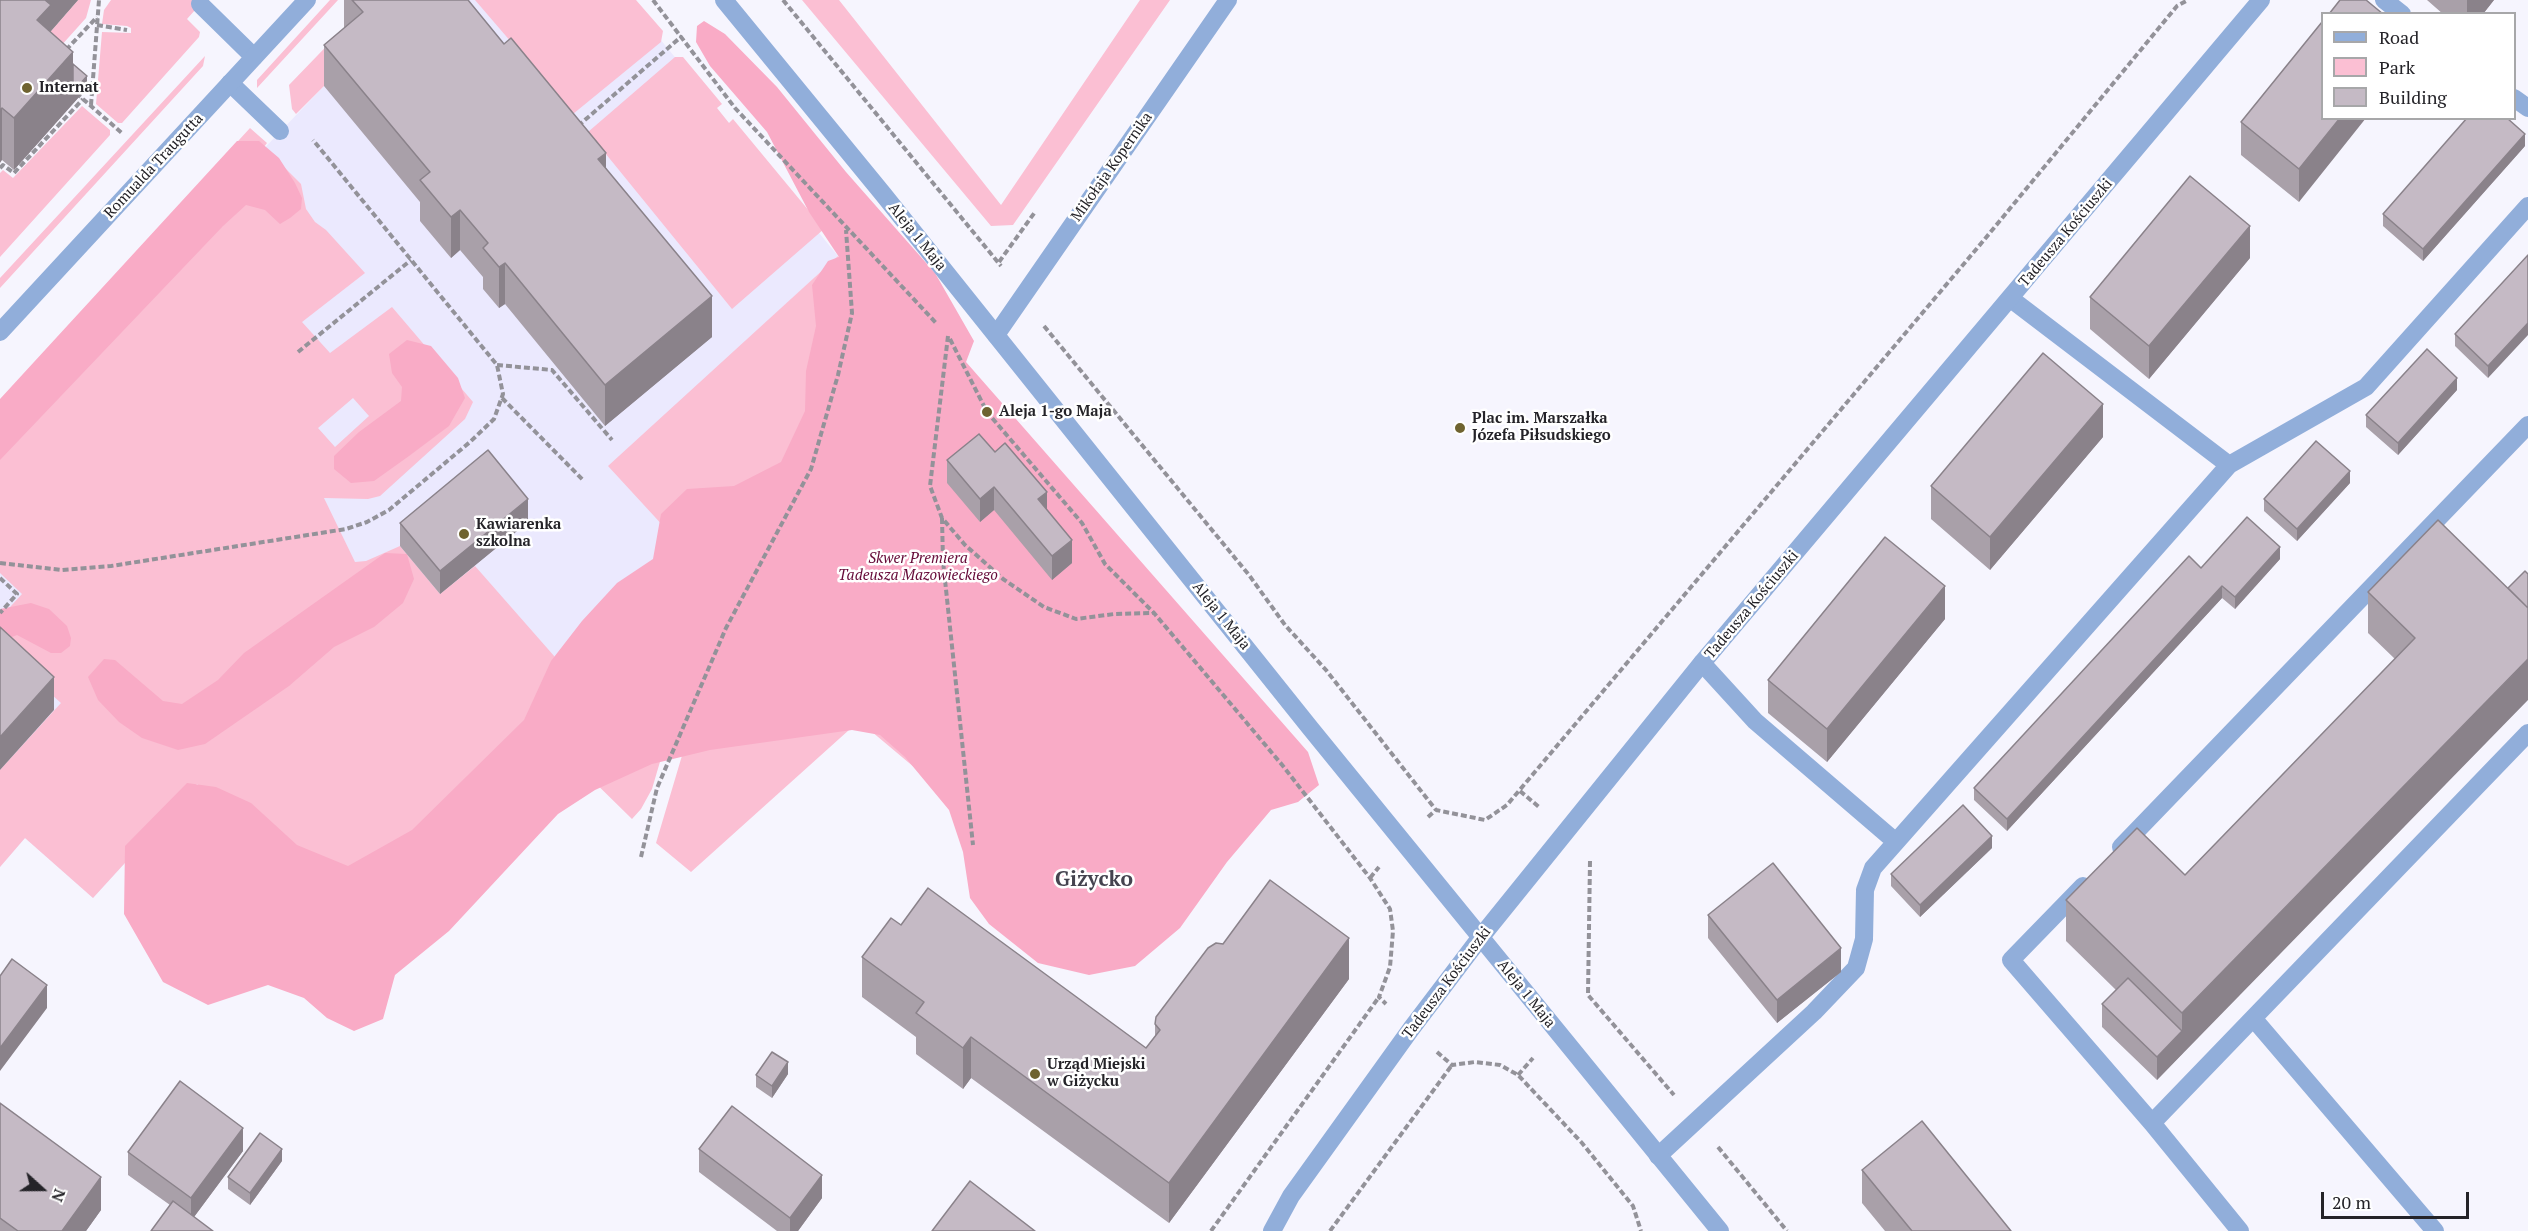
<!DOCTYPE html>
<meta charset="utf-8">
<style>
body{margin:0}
#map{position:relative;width:2528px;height:1231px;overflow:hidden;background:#f6f5fe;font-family:"PT Serif",serif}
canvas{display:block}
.legend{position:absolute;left:2321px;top:12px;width:195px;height:108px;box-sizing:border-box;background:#fff;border:2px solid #a7a7a9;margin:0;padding:8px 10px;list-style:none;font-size:18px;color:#242328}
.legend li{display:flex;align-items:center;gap:12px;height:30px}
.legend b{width:30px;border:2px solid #a7a7a9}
.north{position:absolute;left:12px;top:1159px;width:60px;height:60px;-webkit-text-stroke:4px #fff;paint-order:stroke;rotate:111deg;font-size:16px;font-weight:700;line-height:24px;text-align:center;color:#242328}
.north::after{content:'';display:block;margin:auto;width:21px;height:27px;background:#242328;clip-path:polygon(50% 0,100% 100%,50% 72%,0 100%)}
.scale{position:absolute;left:2321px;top:1192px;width:148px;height:27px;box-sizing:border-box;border:3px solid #242328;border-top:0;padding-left:8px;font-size:18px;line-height:21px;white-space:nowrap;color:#242328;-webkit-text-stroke:4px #fff;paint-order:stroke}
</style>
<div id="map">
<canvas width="2528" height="1231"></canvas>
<ul class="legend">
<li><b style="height:8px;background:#91aeda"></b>Road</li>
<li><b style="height:16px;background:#fbbfd3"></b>Park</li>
<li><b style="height:16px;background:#c5bac5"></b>Building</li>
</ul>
<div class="north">N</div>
<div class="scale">20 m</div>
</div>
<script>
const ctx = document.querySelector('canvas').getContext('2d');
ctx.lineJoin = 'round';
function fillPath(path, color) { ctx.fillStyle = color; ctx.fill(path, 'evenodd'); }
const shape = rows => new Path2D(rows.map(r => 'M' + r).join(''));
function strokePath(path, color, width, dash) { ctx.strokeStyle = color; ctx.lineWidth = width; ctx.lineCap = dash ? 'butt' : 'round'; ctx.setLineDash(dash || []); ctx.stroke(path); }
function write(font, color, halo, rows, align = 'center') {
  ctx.font = font + ' "PT Serif",serif'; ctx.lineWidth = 5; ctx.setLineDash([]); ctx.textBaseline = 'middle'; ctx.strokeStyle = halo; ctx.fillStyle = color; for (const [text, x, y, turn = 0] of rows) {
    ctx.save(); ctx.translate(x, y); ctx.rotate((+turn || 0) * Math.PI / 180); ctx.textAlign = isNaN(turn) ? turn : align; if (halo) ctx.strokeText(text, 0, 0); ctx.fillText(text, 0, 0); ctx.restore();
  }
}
const built = shape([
 [375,0,628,0,838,256,724,362,798,446,339,901,197,784,93,898,25,838,0,867,0,424,324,86]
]);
const green = shape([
 [78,0,91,0,86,18,51,57,39,45],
 [111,0,204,0,187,19,200,32,199,37,122,123,118,123,96,104,102,32,131,33,131,28,127,26,102,24,104,10],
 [330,0,338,0,257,88,257,80],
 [475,0,636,0,663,31,661,42,573,114],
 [802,0,839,0,1001,205,1140,0,1170,0,1013,225,991,226],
 [345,27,324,86,296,114,292,109,289,85],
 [205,56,203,66,0,288,0,278],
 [675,57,683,57,722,104,717,108,729,123,733,119,824,229,732,309,588,132],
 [82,106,110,130,110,135,0,257,0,173,3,170,13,178],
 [250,128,267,143,264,147,301,184,306,209,315,222,326,230,365,273,302,322,330,353,392,307,473,402,465,419,380,496,368,499,324,498,355,562,366,561,400,546,440,594,475,566,569,673,689,554,608,466,838,256,929,351,958,804,859,721,691,872,656,843,692,722,674,714,652,789,641,809,632,819,575,763,339,901,197,784,93,898,25,838,0,867,0,770,61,703,0,648,0,618,22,594,0,573,0,401],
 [353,398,369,416,335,447,318,428]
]);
const forest = shape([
 [704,21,725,34,777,87,846,172,935,273,974,341,966,362,1308,752,1319,785,1298,802,1271,810,1227,862,1180,928,1135,966,1089,975,1038,963,989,924,970,898,963,852,949,810,905,757,880,735,852,730,710,750,652,764,595,790,558,814,449,931,395,975,383,1019,354,1031,327,1018,304,998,268,985,208,1005,163,982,124,914,125,846,187,783,216,787,251,803,297,845,348,866,412,830,524,720,551,661,582,621,617,583,653,559,661,514,687,489,734,486,781,462,805,411,806,371,816,326,812,285,828,261,839,257,809,212,767,132,710,66,696,42,697,26],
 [237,141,259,141,279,158,295,183,302,198,301,209,290,218,280,224,265,210,246,205,223,226,0,460,0,399],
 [407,340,431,346,458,378,465,398,449,426,409,456,374,481,351,483,334,469,334,456,359,432,401,401,402,387,392,373,389,354],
 [385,553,407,554,414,579,403,603,374,627,334,647,289,686,205,744,178,750,142,738,119,722,98,700,88,677,104,659,115,660,163,701,182,704,218,680,244,653],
 [31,603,49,609,67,626,71,638,70,646,61,653,51,653,17,635,4,640,0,639,0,609]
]);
const path = shape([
 [653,0,735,108,937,324],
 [783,0,1001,266],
 [97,25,127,30],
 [66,50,97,17],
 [76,93,123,134],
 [91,105,99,0],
 [578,126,682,36],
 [0,168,3,165,14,173,83,99],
 [999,262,1035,212],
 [1044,326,1249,575,1285,625,1326,670,1436,810],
 [948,336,930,486,942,518,965,545,1003,579,1044,607,1076,619,1114,614,1154,613],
 [950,339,987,412,1082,523,1105,564,1154,613,1230,703,1283,766,1370,878,1390,909,1393,931,1390,967,1379,997,1386,1004],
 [298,352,411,260],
 [497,365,552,370,612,440],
 [502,398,583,480],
 [942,518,943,561,973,845],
 [0,563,62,570,111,566,346,529,367,522,389,510,470,442,494,419,503,394,497,365,313,140],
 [0,578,17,594,0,613],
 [1520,791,1539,807],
 [1428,817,1436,810,1485,820,1507,805,1984,240,2177,6,2188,0],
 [641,857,657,788,726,628,811,469,838,375,852,313,846,230],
 [1590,861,1588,995,1674,1095],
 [1370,878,1379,867],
 [1437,1052,1452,1065,1475,1062,1500,1065,1518,1075,1582,1143,1633,1206,1641,1231],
 [1518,1075,1533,1058],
 [1718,1147,1787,1231],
 [1211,1231,1379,997],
 [1330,1231,1452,1065]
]);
const service = shape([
 [2384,0,2402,14],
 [200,4,254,57],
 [230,83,280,131],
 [2514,98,2528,108],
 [2011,299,2229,465],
 [1702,663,1755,721,1896,842,2229,465,2366,387,2528,206],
 [2121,847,2528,425],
 [2083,886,2011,960,2152,1123,2240,1231],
 [2253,1018,2435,1231],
 [2152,1123,2528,733],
 [1658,1156,1814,1012,1856,968,1864,939,1865,890,1873,868,1896,842]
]);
const minor = shape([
 [0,332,307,0],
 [996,335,1228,0],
 [1272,1231,1291,1196,1411,1029,1480,938,1702,663,2261,0]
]);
const tertiary = shape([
 [724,0,883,194,1311,729,1720,1231]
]);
const wall = shape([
 [0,0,78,0,51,31,51,33,73,64,87,88,14,170,2,160],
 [344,0,468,0,606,168,712,337,605,426,505,304,499,308,483,289,483,277,460,250,451,258,420,221,420,202,324,86,324,45,344,28],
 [2427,0,2494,0,2483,14,2443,14],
 [2322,22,2299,202,2241,155,2241,122],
 [2525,146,2423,261,2383,226,2383,214],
 [2528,255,2488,378,2455,346,2455,334],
 [2250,258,2149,379,2090,329,2090,297],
 [2457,390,2398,455,2366,427,2366,415],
 [2103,437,1990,570,1931,519,1931,486],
 [947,460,1047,510,1072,563,1052,580,994,510,980,522,947,483],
 [2350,483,2297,541,2264,511,2264,499],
 [528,522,440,594,400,546,400,523],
 [2280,559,2235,609,2222,598,2007,831,1974,800,1974,788,2201,568],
 [2508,588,2182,1054,2157,1080,2102,1027,2102,1004,2116,990,2066,941,2066,900,2185,875,2395,659,2368,633,2368,592],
 [1945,619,1827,762,1768,713,1768,680],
 [1992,848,1920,917,1891,886,1891,874],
 [1708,915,1841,972,1777,1023,1708,938],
 [901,925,1146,1048,1155,1036,1155,1024,1349,979,1169,1223,971,1078,963,1089,916,1054,916,1037,862,997,862,957],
 [788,1074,772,1098,756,1087,756,1075],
 [0,1103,101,1210,86,1231,0,1231],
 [699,1149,822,1198,798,1231,777,1231,699,1172],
 [243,1151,194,1217,170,1205,128,1175,128,1152],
 [282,1161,250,1205,228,1189,228,1177],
 [1862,1170,2011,1231,1885,1231,1862,1203]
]);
const shadedWall = shape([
 [39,0,78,0,51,31,51,57,37,20],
 [2467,0,2494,0,2483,14,2467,14],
 [73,52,73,92,87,76,87,88,14,170,14,118],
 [2,108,2,160,0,163,0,111],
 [2340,118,2366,118,2299,202,2299,169],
 [2525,134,2525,146,2423,261,2423,249],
 [606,153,606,193,598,159],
 [460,210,460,250,451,258,451,217],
 [2250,226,2250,258,2149,379,2149,346],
 [505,263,505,304,499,308,499,267],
 [712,296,712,337,605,426,605,385],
 [2528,323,2528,335,2488,378,2488,366],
 [2457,378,2457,390,2398,455,2398,443],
 [2103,404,2103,437,1990,570,1990,537],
 [2350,471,2350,483,2297,541,2297,529],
 [994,487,994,510,980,522,980,499],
 [1047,492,1047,515,1038,499],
 [528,499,528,522,440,594,440,571],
 [1072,540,1072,563,1052,580,1052,556],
 [2280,547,2280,559,2235,609,2235,597],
 [1945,586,1945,619,1827,762,1827,729],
 [2222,586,2222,598,2007,831,2007,819],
 [2528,659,2528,700,2157,1080,2157,1057,2182,1031,2182,1013],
 [54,677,54,710,0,770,0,737],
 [1992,836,1992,848,1920,917,1920,905],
 [1349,938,1349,979,1169,1223,1169,1183],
 [1841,948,1841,972,1777,1023,1777,1000],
 [47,985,47,1008,0,1071,0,1048],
 [971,1037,971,1078,963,1089,963,1048],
 [788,1062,788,1074,772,1098,772,1086],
 [243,1128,243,1151,191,1221,191,1198],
 [282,1149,282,1161,250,1205,250,1193],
 [822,1175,822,1198,798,1231,790,1231,790,1218],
 [101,1177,101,1210,86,1231,62,1231]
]);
const building = shape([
 [0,0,45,0,51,5,37,20,73,52,14,118,2,108,0,111,0,0],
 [352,0,468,0,504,44,511,38,606,153,598,159,712,296,605,385,505,263,499,267,483,248,488,243,460,210,451,217,420,180,430,172,324,45,363,12,352,0],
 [2340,0,2366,0,2383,14,2329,14,2340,0],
 [2322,22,2322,118,2340,118,2299,169,2241,122,2322,22],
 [73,64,87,76,73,92,73,64],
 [2467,118,2507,118,2525,134,2423,249,2383,214,2467,118],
 [2190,176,2250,226,2149,346,2090,297,2190,176],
 [2528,255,2528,323,2488,366,2455,334,2528,255],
 [2427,349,2457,378,2398,443,2366,415,2427,349],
 [2043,353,2103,404,1990,537,1931,486,2043,353],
 [979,434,995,452,1005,443,1047,492,1038,499,1072,540,1052,556,994,487,980,499,947,460,979,434],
 [2316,441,2350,471,2297,529,2264,499,2316,441],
 [488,450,528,499,440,571,400,523,488,450],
 [2247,517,2280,547,2235,597,2222,586,2007,819,1974,788,2189,556,2201,568,2247,517],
 [2438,520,2528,608,2528,659,2182,1013,2066,900,2137,828,2185,875,2415,638,2368,592,2438,520],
 [1885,537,1945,586,1827,729,1768,680,1885,537],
 [2525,571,2528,574,2528,608,2508,588,2525,571],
 [0,627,54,677,0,737,0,627],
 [1963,805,1992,836,1920,905,1891,874,1963,805],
 [1773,863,1841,948,1777,1000,1708,915,1773,863],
 [1270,880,1349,938,1169,1183,971,1037,963,1048,916,1013,924,1002,862,957,891,918,901,925,928,888,1146,1048,1160,1030,1155,1024,1156,1017,1208,948,1216,943,1223,944,1270,880],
 [12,959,47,985,0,1048,0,976,12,959],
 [2128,978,2182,1031,2157,1057,2102,1004,2128,978],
 [772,1052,788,1062,772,1086,756,1075,772,1052],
 [180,1081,243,1128,191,1198,128,1152,180,1081],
 [0,1103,101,1177,62,1231,18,1231,0,1218,0,1103],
 [732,1106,822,1175,790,1218,699,1149,732,1106],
 [1922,1121,2011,1231,1912,1231,1862,1170,1922,1121],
 [260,1133,282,1149,250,1193,228,1177,260,1133],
 [970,1181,1035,1231,932,1231,970,1181],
 [173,1201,213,1231,151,1231,173,1201]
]);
const markers = [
 [27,88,6,"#6f6330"],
 [987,412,6,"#6f6330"],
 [1460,428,6,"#6f6330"],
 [464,534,6,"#6f6330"],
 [1035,1074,6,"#6f6330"]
];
const poiNames = [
 ["Internat",39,88],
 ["Aleja 1-go Maja",999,412],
 ["Plac im. Marszałka",1472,419],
 ["Józefa Piłsudskiego",1472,436],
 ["Kawiarenka",476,525],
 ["szkolna",476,542],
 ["Urząd Miejski",1047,1065],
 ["w Giżycku",1047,1082]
];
const streetNames = [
 ["Romualda Traugutta",154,166,-47],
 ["Mikołaja Kopernika",1112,167,-55],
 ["Tadeusza Kościuszki",2066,233,-50],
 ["Aleja 1 Maja",917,237,51],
 ["Tadeusza Kościuszki",1752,605,-50],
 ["Aleja 1 Maja",1221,616,51],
 ["Tadeusza Kościuszki",1447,983,-53],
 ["Aleja 1 Maja",1526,994,51]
];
const parkNames = [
 ["Skwer Premiera",918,559],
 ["Tadeusza Mazowieckiego",918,576]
];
const districtNames = [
 ["Giżycko",1094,880]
];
fillPath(built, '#ebe9fe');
fillPath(green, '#fbbfd3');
fillPath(forest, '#f9abc6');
strokePath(path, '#939299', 4, [6, 3]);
strokePath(service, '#91aeda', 18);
strokePath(minor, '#91aeda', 18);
strokePath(tertiary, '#91aeda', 18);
fillPath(wall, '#a9a0a9');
fillPath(shadedWall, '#8a828a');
fillPath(building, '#c5bac5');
strokePath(building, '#8a828a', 1.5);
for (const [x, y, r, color] of markers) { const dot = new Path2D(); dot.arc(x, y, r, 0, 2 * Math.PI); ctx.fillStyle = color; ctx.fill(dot); strokePath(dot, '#fff', 2); }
write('bold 15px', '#242328', '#fff', poiNames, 'left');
write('15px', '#242328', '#fff', streetNames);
write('italic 15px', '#650a38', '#fff', parkNames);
write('bold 21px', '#45434f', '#fff', districtNames);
</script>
